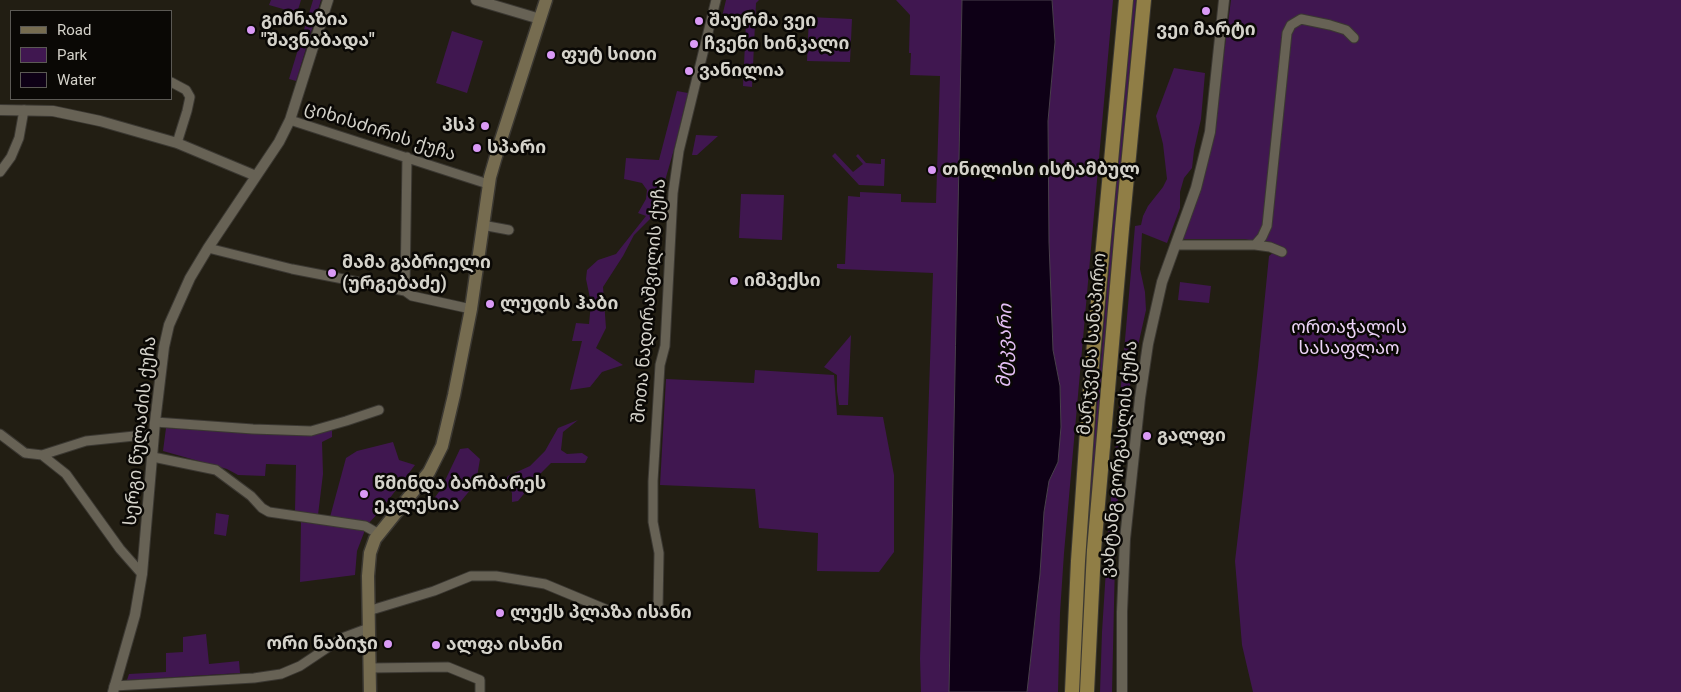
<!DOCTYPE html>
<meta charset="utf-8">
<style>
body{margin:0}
#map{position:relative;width:1681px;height:692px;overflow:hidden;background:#221e13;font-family:Roboto,sans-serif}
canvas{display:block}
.legend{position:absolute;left:10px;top:10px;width:162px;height:90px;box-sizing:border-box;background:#0a0805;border:1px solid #5b5954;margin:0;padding:6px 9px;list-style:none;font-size:15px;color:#d4d2ca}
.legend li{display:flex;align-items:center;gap:10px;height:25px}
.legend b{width:25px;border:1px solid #5b5954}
</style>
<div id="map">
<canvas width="1681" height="692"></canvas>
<ul class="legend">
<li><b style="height:6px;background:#766c50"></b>Road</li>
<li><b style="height:14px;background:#401750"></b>Park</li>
<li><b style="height:14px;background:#0e0016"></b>Water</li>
</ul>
</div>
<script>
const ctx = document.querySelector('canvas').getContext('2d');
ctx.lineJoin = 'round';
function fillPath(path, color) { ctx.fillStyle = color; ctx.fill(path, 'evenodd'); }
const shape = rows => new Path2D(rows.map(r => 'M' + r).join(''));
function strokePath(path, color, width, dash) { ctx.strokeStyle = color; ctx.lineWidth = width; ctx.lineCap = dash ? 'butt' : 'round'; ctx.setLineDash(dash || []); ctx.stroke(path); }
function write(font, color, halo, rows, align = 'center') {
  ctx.font = font + ' Roboto,"Noto Sans Georgian",sans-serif'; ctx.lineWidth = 5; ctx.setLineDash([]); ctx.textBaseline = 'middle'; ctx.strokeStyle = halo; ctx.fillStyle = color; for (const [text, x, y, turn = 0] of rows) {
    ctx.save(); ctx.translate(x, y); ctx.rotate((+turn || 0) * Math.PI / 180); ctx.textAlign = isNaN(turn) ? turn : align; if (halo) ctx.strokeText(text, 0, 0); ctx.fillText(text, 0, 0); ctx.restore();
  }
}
const green = shape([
 [271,0,301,0,297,13,269,5],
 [313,0,321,0,296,81,289,79],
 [726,0,759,0,756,3,752,87,743,86,746,22,721,21],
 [896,0,962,0,949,692,921,692,920,658,933,273,841,269,837,268,837,264,845,264,848,196,860,197,860,192,901,194,901,202,936,203,940,76,910,75,911,53,909,53,910,15],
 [1052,0,1113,0,1064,553,1060,613,1058,692,1027,692,1040,574,1044,512,1049,481,1058,462,1061,427,1060,386,1053,350,1049,242,1048,121,1055,42],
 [1132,0,1136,0,1107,329,1081,692,1076,692,1084,557],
 [1231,0,1681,0,1681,692,1253,692,1242,645,1235,561,1258,366,1269,256,1280,247,1245,239,1182,239,1213,137],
 [809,17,852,19,850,62,807,61],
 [452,31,483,41,467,93,436,83],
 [1174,68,1205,73,1201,119,1194,150,1192,168,1184,178,1180,192,1180,208,1167,243,1142,233,1140,269,1145,292,1146,310,1131,377,1116,517,1112,692,1100,692,1102,632,1109,522,1135,226,1141,225,1143,216,1148,206,1163,187,1167,179,1163,144,1156,116],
 [677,91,688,93,675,146,662,191,660,209,634,235,623,256,603,287,606,328,596,348,623,365,602,372,590,387,570,390,582,341,572,341,576,323,589,324,591,303,586,279,587,270,598,260,616,254,646,216,638,213,646,199,647,190,642,183,624,179,626,158,659,160],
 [696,135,718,136,697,155,692,155],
 [835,153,853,172,863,164,856,156,858,154,866,163,881,164,881,159,885,159,884,186,859,185,832,156],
 [741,194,784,195,782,240,739,238],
 [1180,282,1211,286,1209,303,1178,300],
 [851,335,848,405,839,405,837,391,837,375,824,367],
 [755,370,834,375,837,415,883,417,894,475,894,552,879,572,817,571,818,533,759,528,755,489,660,485,666,379,754,383],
 [578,420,563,432,561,450,567,454,582,453,588,457,585,463,551,463,542,472,518,501,512,502,512,493,505,481,508,476,530,466,545,451,558,428],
 [166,428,230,432,290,434,315,434,332,430,332,437,322,442,323,474,318,515,295,511,296,465,266,464,265,476,238,475,227,469,163,451],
 [393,442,399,460,415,465,380,511,369,523,330,517,346,458,357,451],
 [468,448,480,459,476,483,457,506,444,508,433,505,433,500,441,489,460,449],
 [216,513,229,515,226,536,214,534],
 [301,522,365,530,357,551,355,575,300,582],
 [206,634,209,664,239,661,240,673,127,680,129,674,166,672,166,653,183,652,183,637]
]);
const water = shape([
 [962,0,1052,0,1055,42,1048,121,1049,242,1053,350,1060,386,1061,427,1058,462,1049,481,1044,512,1040,574,1027,692,949,692,962,0]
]);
const minor = shape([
 [171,82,186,90,190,97,187,111,177,143],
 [290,120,488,184],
 [0,172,11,157,19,138,24,110],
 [482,225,509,230],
 [1176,245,1255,245,1262,237,1267,226,1287,33,1291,25,1301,19,1330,25,1346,30,1354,38],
 [1255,245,1270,247,1282,252],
 [208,248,292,269,405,291,412,296,471,309],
 [405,291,407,157],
 [155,422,253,429,311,431,346,421,379,410],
 [0,434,25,453,42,455,66,474,120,549,142,574],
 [42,455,86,441,154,434],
 [153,457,216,470,251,496,262,508,269,512,365,526,379,534],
 [658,608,659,553,653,522,653,481,660,365,665,346,673,193,679,151,716,0],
 [368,611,434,591,471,576,496,576,545,584,610,611],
 [370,668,448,667,480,680,480,692],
 [114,686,254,678,281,674,300,666,342,638,369,628]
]);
const tertiary = shape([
 [476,0,540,19],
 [0,110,53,111,100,121,177,143,256,176],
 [113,692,135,615,142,574,155,422,164,347,169,325,190,278,208,248,279,142,290,120,328,0],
 [1122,692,1122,612,1125,539,1140,398,1148,344,1162,282,1196,188,1210,132,1224,0]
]);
const secondary = shape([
 [370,692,368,576,370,553,375,539,429,472,442,446,454,395,471,309,490,177,499,146,546,0]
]);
const trunk = shape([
 [1072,692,1078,561,1090,387,1126,0],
 [1087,692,1094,550,1122,229,1144,0]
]);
const markers = [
 [1206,11,5,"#da9af6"],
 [699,21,5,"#da9af6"],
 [251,30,5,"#da9af6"],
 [694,44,5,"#da9af6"],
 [551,55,5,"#da9af6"],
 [689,71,5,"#da9af6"],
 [485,126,5,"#da9af6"],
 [477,148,5,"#da9af6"],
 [932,170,5,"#da9af6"],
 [332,273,5,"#da9af6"],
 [734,281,5,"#da9af6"],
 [490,304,5,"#da9af6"],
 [1147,436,5,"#da9af6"],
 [364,494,5,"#da9af6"],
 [500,613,5,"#da9af6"],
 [388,644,5,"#da9af6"],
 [436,645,5,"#da9af6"]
];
const poiNames = [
 ["გიმნაზია",261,20],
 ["\"შავნაბადა\"",261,41],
 ["შაურმა ვეი",709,21],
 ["ვეი მარტი",1206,30,"center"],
 ["ჩვენი ხინკალი",704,44],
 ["ფუტ სითი",561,55],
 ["ვანილია",699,71],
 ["პსპ",475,126,"right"],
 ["სპარი",487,148],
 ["თნილისი ისტამბულ",942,170],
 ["მამა გაბრიელი",342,263],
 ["(ურგებაძე)",342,284],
 ["იმპექსი",744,281],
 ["ლუდის ჰაბი",500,304],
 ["გალფი",1157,436],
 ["წმინდა ბარბარეს",374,484],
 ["ეკლესია",374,505],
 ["ლუქს პლაზა ისანი",510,613],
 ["ორი ნაბიჯი",378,644,"right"],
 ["ალფა ისანი",446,645]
];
const streetNames = [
 ["ციხისძირის ქუჩა",380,132,18],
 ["შოთა ნადირაშვილის ქუჩა",650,301,-85],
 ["მარჯვენა სანაპირო",1093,344,-85],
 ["სერგი წულაძის ქუჩა",141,431,-84],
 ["ვახტანგ გორგასლის ქუჩა",1120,459,-84]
];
const parkNames = [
 ["ორთაჭალის",1349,328],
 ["სასაფლაო",1349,349]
];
const waterNames = [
 ["მტკვარი",1006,346,-89]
];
fillPath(green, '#401750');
fillPath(water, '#0e0016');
strokePath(water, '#493f4c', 1);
strokePath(minor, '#3b3832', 11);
strokePath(tertiary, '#3b3832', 12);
strokePath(secondary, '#3b3832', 15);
strokePath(trunk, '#3b3832', 16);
strokePath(minor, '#676255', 9);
strokePath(tertiary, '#676255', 10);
strokePath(secondary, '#766c50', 12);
strokePath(trunk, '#907e46', 14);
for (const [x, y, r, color] of markers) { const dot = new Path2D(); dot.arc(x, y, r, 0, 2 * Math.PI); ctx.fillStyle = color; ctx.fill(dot); strokePath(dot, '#0a0805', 2); }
write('bold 18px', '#d4d2ca', '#0a0805', poiNames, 'left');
write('18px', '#d4d2ca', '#0a0805', streetNames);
write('18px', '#edd4f8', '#0a0805', parkNames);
write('italic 19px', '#e3bef4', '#0a0805', waterNames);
</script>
